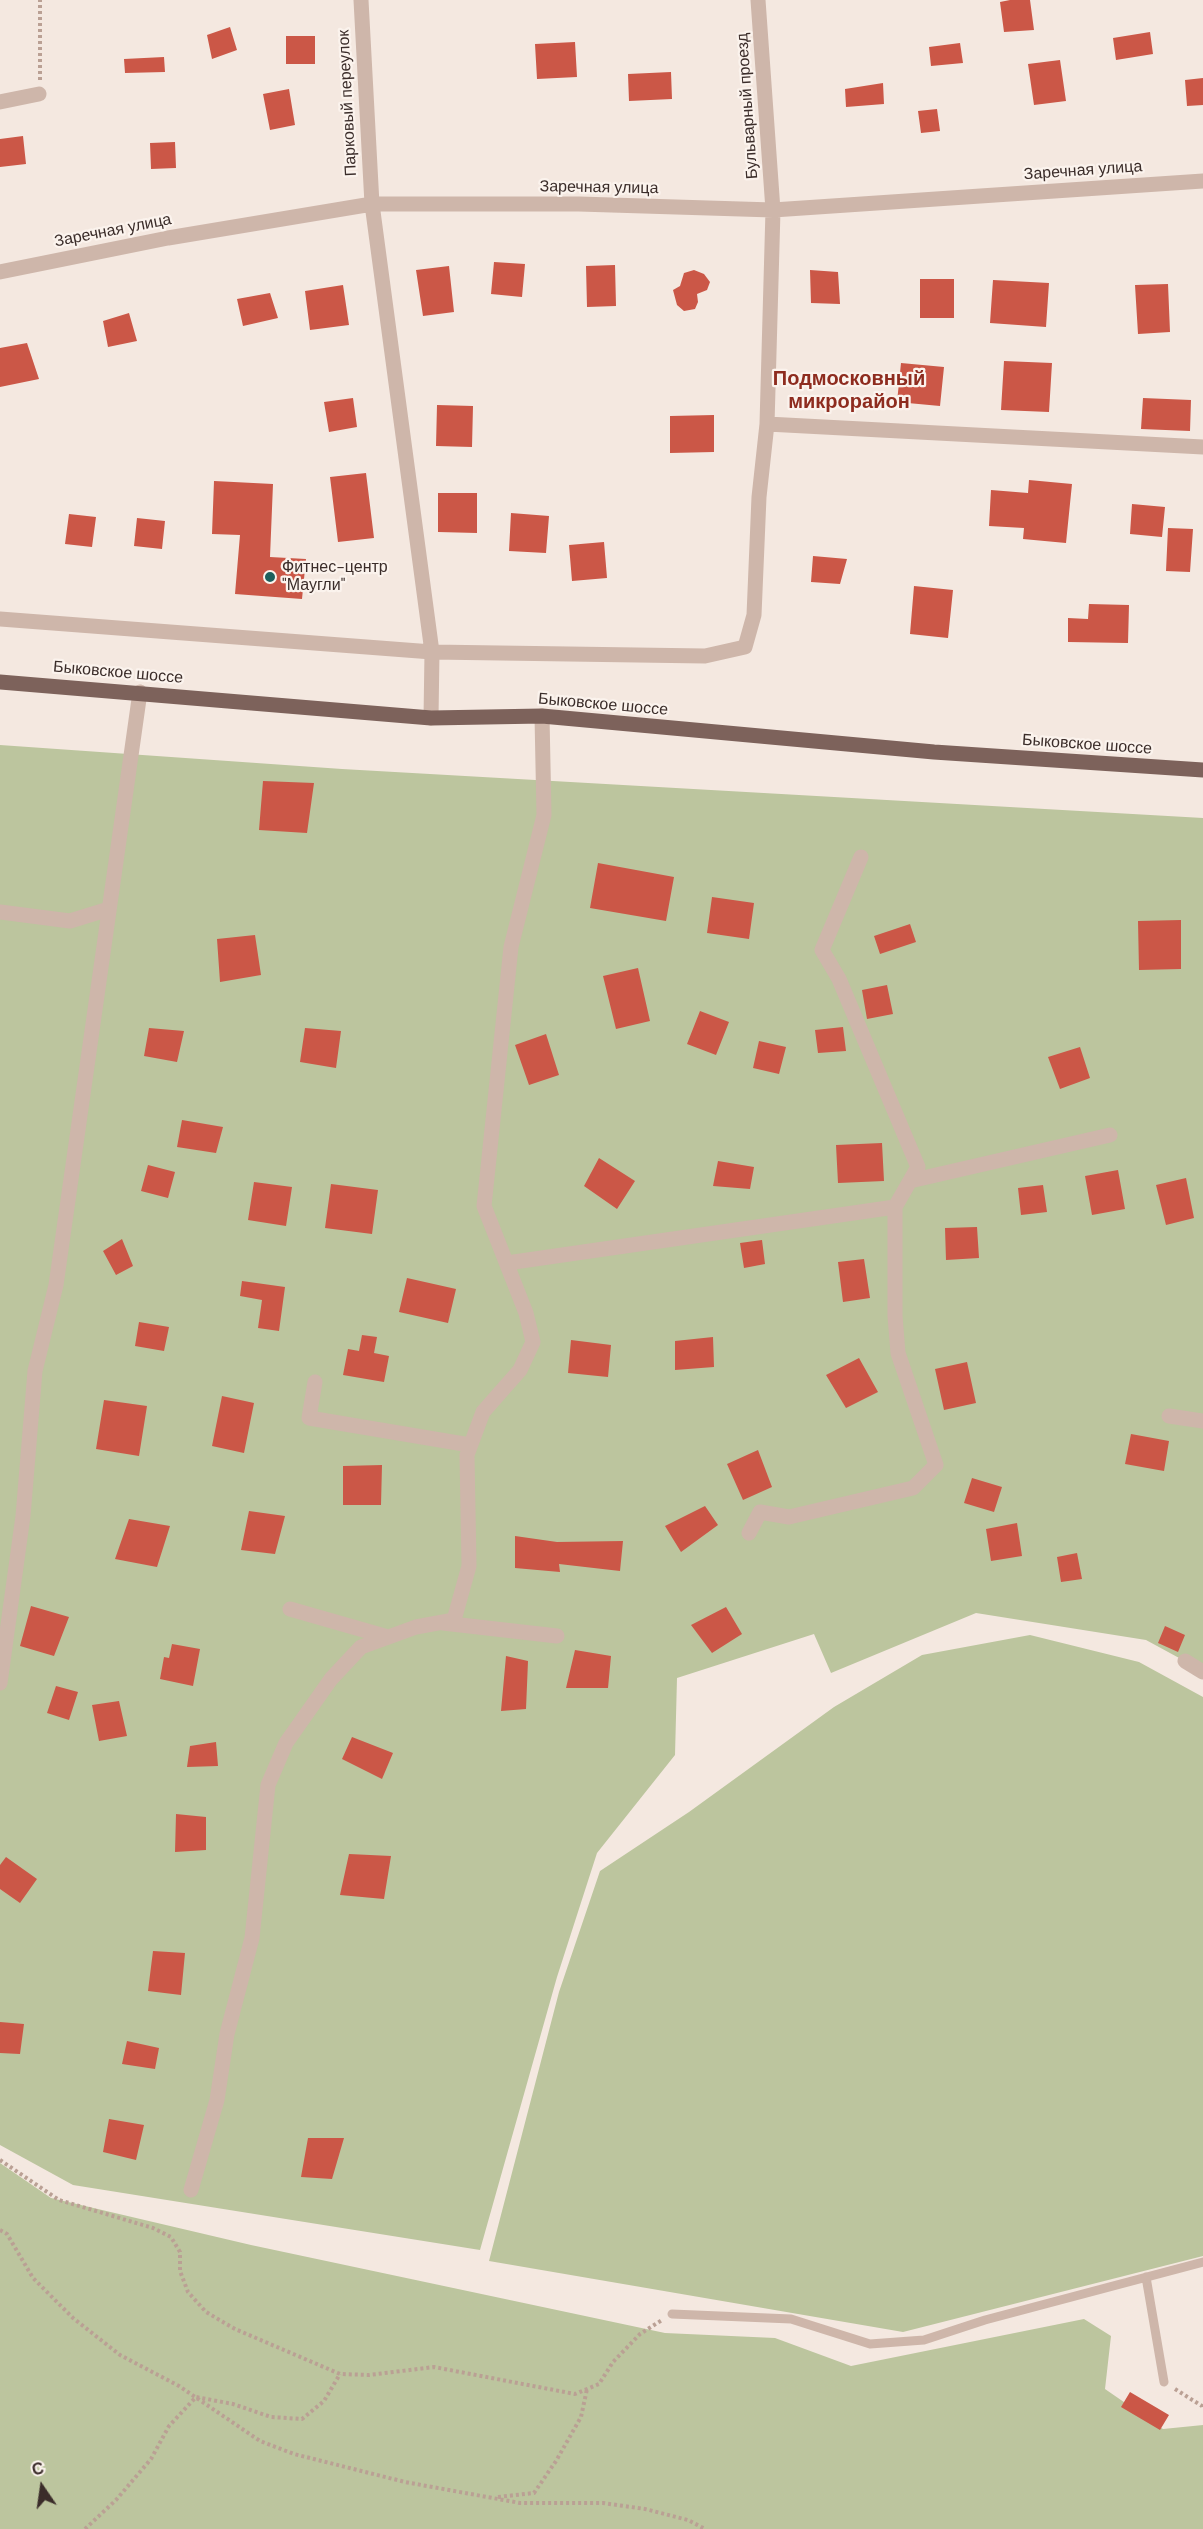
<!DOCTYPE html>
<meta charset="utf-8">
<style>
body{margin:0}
#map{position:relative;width:1203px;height:2529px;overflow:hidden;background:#f4e8e0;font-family:"DM Sans",sans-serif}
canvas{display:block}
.north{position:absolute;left:12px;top:2457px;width:60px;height:60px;-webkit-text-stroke:4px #fbf3ed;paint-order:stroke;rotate:347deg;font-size:16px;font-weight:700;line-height:24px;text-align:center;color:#3b2d2a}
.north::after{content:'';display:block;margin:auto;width:21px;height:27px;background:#3b2d2a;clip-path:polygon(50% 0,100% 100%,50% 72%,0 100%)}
</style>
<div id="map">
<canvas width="1203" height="2529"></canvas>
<div class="north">С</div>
</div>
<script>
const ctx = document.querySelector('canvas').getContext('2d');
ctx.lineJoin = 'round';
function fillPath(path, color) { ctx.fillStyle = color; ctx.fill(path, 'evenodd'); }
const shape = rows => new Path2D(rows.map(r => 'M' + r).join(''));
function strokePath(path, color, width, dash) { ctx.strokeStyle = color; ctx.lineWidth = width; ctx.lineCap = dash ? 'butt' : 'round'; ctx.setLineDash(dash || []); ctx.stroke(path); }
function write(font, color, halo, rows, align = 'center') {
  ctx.font = font + ' "DM Sans",sans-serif'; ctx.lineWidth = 4.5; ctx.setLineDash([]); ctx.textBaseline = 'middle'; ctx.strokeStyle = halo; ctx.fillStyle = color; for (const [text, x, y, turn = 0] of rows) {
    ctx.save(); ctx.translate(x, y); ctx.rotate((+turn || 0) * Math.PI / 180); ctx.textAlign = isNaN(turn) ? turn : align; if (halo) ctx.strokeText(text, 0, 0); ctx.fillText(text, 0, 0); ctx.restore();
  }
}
const green = shape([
 [0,745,342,769,1203,818,1203,1671,1146,1640,976,1613,831,1673,814,1634,677,1678,675,1755,597,1853,557,1977,480,2250,73,2185,0,2145],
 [1030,1635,1139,1662,1203,1697,1203,2256,903,2332,489,2261,559,1992,600,1871,689,1812,834,1707,922,1655],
 [0,2163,51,2198,251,2245,665,2333,775,2338,851,2366,1084,2319,1111,2336,1105,2389,1163,2429,1203,2425,1203,2529,0,2529]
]);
const building = shape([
 [1010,0,1030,0,1034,30,1004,32,1000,2],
 [230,27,237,50,212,59,207,35],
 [1150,32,1153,54,1116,60,1113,38],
 [286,36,315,36,315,64,286,64],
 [575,42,577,77,537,79,535,44],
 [960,43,963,63,931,66,929,47],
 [164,57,165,72,125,73,124,59],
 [1060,60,1066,101,1034,105,1028,64],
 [671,72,672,99,629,101,628,74],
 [1203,78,1203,105,1187,106,1185,80],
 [883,83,884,104,846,107,845,89],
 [289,89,295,125,270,130,263,94],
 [937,109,940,131,921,133,918,111],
 [23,136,26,164,0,167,0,139],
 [175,142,176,168,151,169,150,143],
 [494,262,525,264,522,297,491,294],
 [615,265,616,306,587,307,586,266],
 [449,266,454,312,423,316,416,270],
 [694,270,704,274,710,282,707,290,697,294,698,302,695,309,684,311,677,305,673,290,680,286,684,273],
 [810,270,838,272,840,304,811,303],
 [920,279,954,279,954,318,920,318],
 [993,280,1049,283,1046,327,990,323],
 [1168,284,1170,332,1138,334,1135,285],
 [343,285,349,325,310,330,305,291],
 [270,293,278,318,243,326,237,299],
 [129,313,137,341,108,347,103,321],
 [27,343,39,379,0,387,0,348],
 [1004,361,1052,363,1049,412,1001,410],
 [901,363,944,367,940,406,897,402],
 [353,398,357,427,329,432,324,402],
 [1143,398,1191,400,1190,431,1141,429],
 [437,405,473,406,472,447,436,446],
 [714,415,714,452,670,453,670,416],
 [366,473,374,538,338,542,330,477],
 [1029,480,1072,484,1066,543,1023,539,1024,528,989,526,991,490,1028,493],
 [214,481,273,484,270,557,306,559,302,599,235,594,240,535,212,534],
 [438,493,477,493,477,533,438,532],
 [1132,504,1165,507,1162,537,1130,534],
 [511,513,549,516,546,553,509,551],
 [69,514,96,517,92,547,65,544],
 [137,518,165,521,162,549,134,546],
 [1168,528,1193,529,1190,572,1166,571],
 [604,542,607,578,572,581,569,545],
 [813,556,847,559,840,584,811,582],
 [914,586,953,590,948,638,910,634],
 [1089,604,1129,605,1128,643,1068,642,1068,618,1088,619],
 [263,781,314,783,307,833,259,830],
 [598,863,674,877,666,921,590,908],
 [712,897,754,903,749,939,707,933],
 [1181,920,1181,969,1139,970,1138,921],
 [910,924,916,942,880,954,874,936],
 [255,935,261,975,220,982,217,939],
 [638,968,650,1021,616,1029,603,976],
 [887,985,893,1014,867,1019,862,990],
 [700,1011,729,1022,716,1055,687,1044],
 [843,1027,846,1051,818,1053,815,1030],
 [149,1028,184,1031,177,1062,144,1056],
 [305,1028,341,1031,336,1068,300,1062],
 [546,1034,559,1075,529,1085,515,1045],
 [759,1041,786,1047,779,1074,753,1068],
 [1080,1047,1090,1078,1060,1089,1048,1057],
 [182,1120,223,1127,216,1153,177,1147],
 [882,1143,884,1181,838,1183,836,1145],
 [599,1158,635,1181,617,1209,584,1186],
 [718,1161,754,1167,750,1189,713,1186],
 [148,1165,175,1172,168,1198,141,1191],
 [1118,1170,1125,1209,1092,1215,1085,1176],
 [1186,1178,1194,1218,1166,1225,1156,1185],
 [254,1182,292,1187,286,1226,248,1220],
 [331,1184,378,1190,372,1234,325,1228],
 [1043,1185,1047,1212,1021,1215,1018,1188],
 [977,1227,979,1258,946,1260,945,1228],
 [122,1239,133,1266,116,1275,103,1251],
 [762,1240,765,1264,744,1268,740,1243],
 [864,1259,870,1298,843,1302,838,1262],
 [407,1278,456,1289,448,1323,399,1312],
 [242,1281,285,1287,279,1331,258,1328,262,1300,240,1296],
 [139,1322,169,1327,164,1351,135,1346],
 [362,1335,377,1337,374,1353,389,1356,384,1382,343,1375,348,1349,359,1351],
 [713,1337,714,1367,675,1370,675,1341],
 [571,1340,611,1345,608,1377,568,1373],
 [859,1358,878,1392,846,1408,826,1375],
 [967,1362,976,1403,944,1410,935,1369],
 [222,1396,254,1403,244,1453,212,1446],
 [104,1400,147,1406,139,1456,96,1449],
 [1131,1434,1169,1441,1164,1471,1125,1464],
 [758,1450,772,1487,743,1500,727,1464],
 [382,1465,381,1505,343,1505,343,1466],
 [972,1478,1002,1487,994,1512,964,1503],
 [705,1506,718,1525,681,1552,665,1526],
 [249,1511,285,1516,275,1554,241,1550],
 [129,1519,170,1526,157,1567,115,1559],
 [1017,1523,1022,1556,991,1561,986,1529],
 [515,1536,557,1542,623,1541,620,1571,559,1564,560,1572,515,1568],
 [1077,1553,1082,1579,1061,1582,1057,1557],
 [31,1606,69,1617,54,1656,20,1646],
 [726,1607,742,1634,712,1653,691,1625],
 [1165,1626,1185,1635,1178,1652,1158,1643],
 [172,1644,200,1649,193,1686,160,1679,164,1657,169,1658],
 [575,1650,611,1656,608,1688,566,1688],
 [506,1656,528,1661,526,1709,501,1711],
 [56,1686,78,1692,69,1720,47,1713],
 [119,1701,127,1736,99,1741,92,1705],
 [352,1737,393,1753,382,1779,342,1759],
 [216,1742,218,1766,187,1767,190,1746],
 [176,1814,206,1817,206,1850,175,1852],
 [349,1854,391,1856,384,1899,340,1895],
 [6,1857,37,1879,20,1903,0,1889,0,1865],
 [153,1951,185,1953,181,1995,148,1991],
 [0,2022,24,2024,20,2054,0,2053],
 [127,2041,159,2048,155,2069,122,2064],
 [109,2119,144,2125,136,2160,103,2152],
 [308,2138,344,2138,332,2179,301,2177],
 [1130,2392,1169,2415,1160,2430,1121,2407]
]);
const path = shape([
 [40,80,40,0],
 [0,2160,59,2200,153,2228,171,2237,180,2252,180,2271,188,2292,206,2312,235,2329,340,2374,369,2375,434,2367,575,2394,599,2384,613,2362,640,2334,662,2320],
 [0,2230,7,2234,33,2278,73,2318,120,2355,179,2386,260,2441,294,2454,405,2482,520,2503,603,2503,645,2509,688,2520,705,2529],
 [1175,2389,1202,2406,1203,2410],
 [498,2497,534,2493,556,2461,581,2417,587,2389],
 [85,2529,116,2500,151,2459,169,2426,196,2397,233,2404,271,2417,302,2419,324,2401,340,2374]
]);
const lane = shape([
 [1146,2277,1164,2382],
 [672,2314,791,2319,870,2344,924,2340,985,2320,1203,2262]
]);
const street = shape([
 [361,0,372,204,432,652,431,718],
 [0,102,39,94],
 [0,272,168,238,372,204,579,204,773,210,1203,181],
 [767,424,1203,447],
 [0,619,432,652,705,656,745,647,754,615,759,497,767,424,773,210,758,0],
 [0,912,70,921,109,909],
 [910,1181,1110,1135],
 [507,1263,895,1207,918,1167,839,979,822,950,861,857],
 [315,1382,309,1418,470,1445],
 [1169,1416,1203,1421],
 [749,1533,760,1512,789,1517,913,1488,936,1465,898,1353,895,1316,895,1207],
 [290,1609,388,1637],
 [443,1623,557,1636],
 [1185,1661,1203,1672],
 [0,1683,23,1516,35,1371,56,1285,140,692],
 [191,2190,217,2100,227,2034,252,1938,268,1785,286,1743,331,1679,361,1647,416,1627,454,1620,469,1566,467,1455,483,1412,520,1370,533,1342,526,1313,484,1206,511,947,544,815,542,716]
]);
const primary = shape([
 [0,682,431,718,542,716,934,752,1203,770]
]);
const markers = [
 [270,577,6,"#1d5f5c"]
];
const streetNames = [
 ["Парковый переулок",348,103,-93],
 ["Бульварный проезд",748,106,-94],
 ["Заречная улица",1083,171,-4],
 ["Заречная улица",599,188,1],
 ["Заречная улица",113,231,-11],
 ["Быковское шоссе",118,673,5],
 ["Быковское шоссе",603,705,5],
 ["Быковское шоссе",1087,745,4]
];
const poiNames = [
 ["Фитнес-центр",282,568],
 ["\"Маугли\"",282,586]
];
const quarterNames = [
 ["Подмосковный",849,380],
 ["микрорайон",849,403]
];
fillPath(green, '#bcc59e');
fillPath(building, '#cb5747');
strokePath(path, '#baa094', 4, [3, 3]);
strokePath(lane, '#ceb6aa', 9);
strokePath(street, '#ceb6aa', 15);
strokePath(primary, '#7d625b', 15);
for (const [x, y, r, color] of markers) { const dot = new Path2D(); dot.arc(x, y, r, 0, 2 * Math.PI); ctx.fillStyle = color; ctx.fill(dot); strokePath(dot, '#fbf3ed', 2); }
write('16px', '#3b2d2a', '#fbf3ed', streetNames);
write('16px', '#3b2d2a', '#fbf3ed', poiNames, 'left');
write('bold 20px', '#8e2c1f', '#fbf3ed', quarterNames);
</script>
